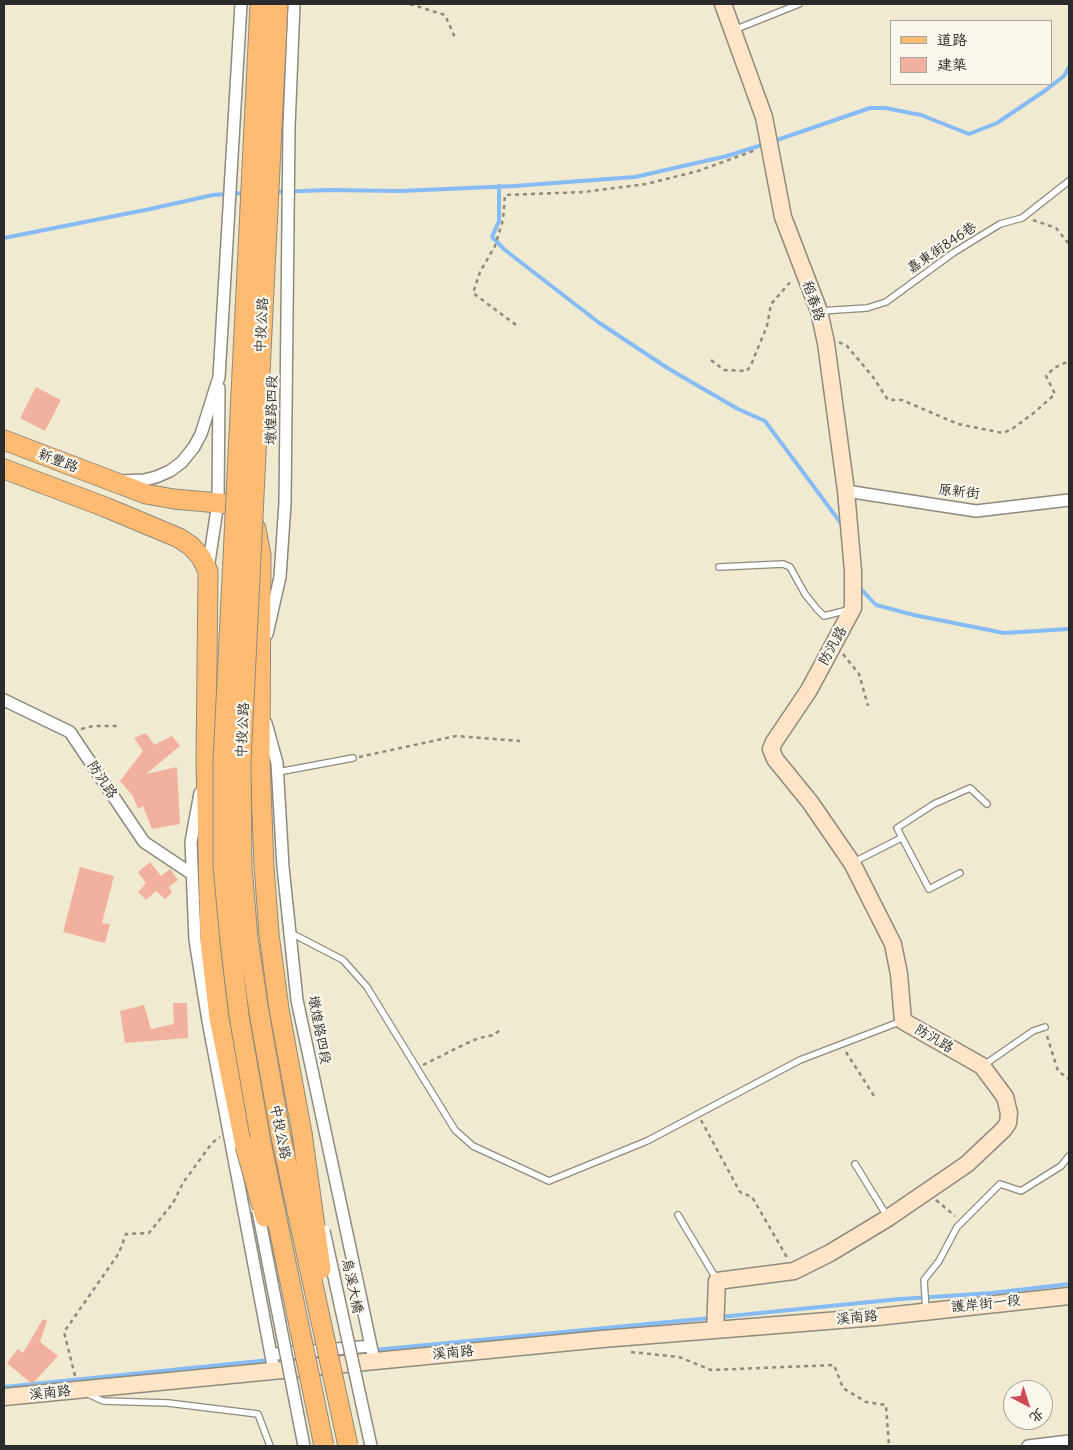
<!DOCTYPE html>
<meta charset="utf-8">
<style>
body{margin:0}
#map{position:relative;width:1073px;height:1450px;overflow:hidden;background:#f0ead1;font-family:Delius,"LXGW WenKai TC",sans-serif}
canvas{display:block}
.frame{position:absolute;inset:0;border:5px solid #2b2b2b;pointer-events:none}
.legend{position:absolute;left:890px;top:20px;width:162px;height:65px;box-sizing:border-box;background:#fbf7ec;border:1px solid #a8a59f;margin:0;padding:6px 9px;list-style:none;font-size:15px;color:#2b2b2b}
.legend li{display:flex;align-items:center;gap:10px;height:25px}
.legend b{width:25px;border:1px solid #a8a59f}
.north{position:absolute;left:1003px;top:1380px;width:50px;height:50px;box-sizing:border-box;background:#fbf7ec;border:1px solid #a8a59f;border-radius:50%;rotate:140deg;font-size:14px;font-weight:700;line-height:20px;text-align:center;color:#2b2b2b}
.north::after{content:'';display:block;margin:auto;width:18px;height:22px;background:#d1495b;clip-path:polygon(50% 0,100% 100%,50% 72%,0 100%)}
</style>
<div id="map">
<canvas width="1073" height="1450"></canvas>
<div class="frame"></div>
<ul class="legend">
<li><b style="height:6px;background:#ffbb71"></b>道路</li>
<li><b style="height:14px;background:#f2b09e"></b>建築</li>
</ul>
<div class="north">北</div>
</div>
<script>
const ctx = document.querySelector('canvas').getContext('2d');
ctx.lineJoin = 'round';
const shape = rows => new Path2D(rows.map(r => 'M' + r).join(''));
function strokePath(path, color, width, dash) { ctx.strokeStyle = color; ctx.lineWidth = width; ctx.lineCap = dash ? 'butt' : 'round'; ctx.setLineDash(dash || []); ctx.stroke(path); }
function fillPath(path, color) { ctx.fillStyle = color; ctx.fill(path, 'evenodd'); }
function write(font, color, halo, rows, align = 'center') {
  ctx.font = font + ' Delius,"LXGW WenKai TC",sans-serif'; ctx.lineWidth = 4.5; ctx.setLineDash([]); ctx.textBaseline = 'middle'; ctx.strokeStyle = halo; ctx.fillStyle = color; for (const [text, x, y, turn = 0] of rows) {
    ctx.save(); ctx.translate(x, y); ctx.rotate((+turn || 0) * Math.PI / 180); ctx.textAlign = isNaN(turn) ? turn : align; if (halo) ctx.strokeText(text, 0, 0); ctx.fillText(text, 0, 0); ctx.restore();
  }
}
const stream = shape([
 [774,141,870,108,885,108,921,115,969,134,997,123,1046,90,1064,76,1069,67],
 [499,186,499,221,492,237,505,250,598,322,669,369,738,409,765,421,843,526],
 [274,192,330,190,401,191,514,186,635,177,727,156,765,144],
 [4,238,150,209,213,195,244,193],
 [859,587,876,605,914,615,1004,633,1069,629],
 [720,1317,900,1299,992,1293,1069,1284],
 [374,1350,711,1318],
 [4,1387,270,1360]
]);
const building = shape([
 [36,387,61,400,45,431,20,418],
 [146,733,154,745,172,736,180,746,146,774,177,767,180,824,152,829,143,806,138,809,133,796,120,781,143,751,134,738],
 [150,862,161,876,170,869,178,880,169,887,172,892,165,899,156,891,146,900,138,892,146,883,138,872],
 [80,867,114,876,102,923,110,924,105,943,63,932],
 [173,1003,187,1003,188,1038,125,1043,120,1011,144,1005,151,1029,174,1024],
 [43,1319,47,1321,40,1342,58,1356,32,1384,7,1363,18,1349,23,1353]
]);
const path = shape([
 [410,4,445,15,456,40],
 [1033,220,1056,228,1069,244],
 [516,325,473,293,480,272,495,246,503,220,505,195,584,192,646,184,698,171,756,150],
 [839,342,847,346,873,377,888,400,902,400,958,424,1003,433,1012,429,1035,412,1055,394,1046,376,1054,368,1069,361],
 [711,360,724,370,747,371,751,365,767,326,771,304,792,280],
 [843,654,859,674,868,706],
 [81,729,93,726,117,726],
 [359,757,456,736,520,741],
 [1047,1036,1058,1071,1069,1079],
 [846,1052,874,1096],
 [423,1065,465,1044,479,1038,494,1035,501,1029],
 [701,1120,740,1192,752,1197,788,1259],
 [936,1200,955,1216],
 [631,1352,679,1357,711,1370,834,1365,843,1388,866,1402,886,1405,889,1446],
 [75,1376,64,1332,119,1253,126,1234,149,1233,173,1203,183,1183,196,1165,212,1143,220,1137]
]);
const lane = shape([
 [734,30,799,4],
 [820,311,867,308,886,302,953,253,1000,224,1022,218,1069,181],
 [719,567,783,564,790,567,805,594,817,609,824,616,848,610],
 [278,772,353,758],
 [854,862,901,838],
 [960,873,929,889,897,828,934,804,970,788,987,804],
 [291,933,343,960,367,987,455,1130,473,1146,549,1181,647,1141,800,1060,902,1021],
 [984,1065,1033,1031,1045,1027],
 [855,1164,887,1216],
 [678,1215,717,1280],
 [926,1311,924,1280,939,1261,957,1227,1000,1184,1021,1191,1061,1166,1069,1156],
 [88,1394,103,1401,168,1403,258,1414,270,1446]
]);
const street = shape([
 [121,481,144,480,156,477,170,471,182,462,194,447,201,434,219,377,241,4],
 [846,491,976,511,1069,500],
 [208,569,218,502,219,388],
 [267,634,280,577,285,503,289,127,294,4],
 [4,700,70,732,144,842,192,874],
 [266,723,277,763,283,867,297,1000,374,1360],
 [200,793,191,842,195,940,208,1021,274,1371],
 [276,1354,371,1346],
 [1028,1446,1069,1441]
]);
const secondary = shape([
 [715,1330,717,1281,794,1271,830,1253,888,1218,967,1164,1004,1129,1008,1123,1009,1113,1005,1097,982,1066,903,1021,899,974,893,944,852,863,810,802,775,759,771,749,774,742,809,690,853,608,853,571,846,491,826,343,819,311,783,217,764,117,723,4],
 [4,1397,602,1339,877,1317,1069,1296]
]);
const primary = shape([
 [4,440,146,494,174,499,229,504,240,510,249,518,256,529,261,555,260,761,264,866,269,934,279,1009,302,1133],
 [4,469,105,507,179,538,191,546,201,557,208,571,206,761,210,941,219,1018,245,1146]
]);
const streetBridge = shape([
 [258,1211,304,1446],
 [324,1231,371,1446]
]);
const primaryBridge = shape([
 [260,4,223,762,223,866,230,941,239,1016,261,1142,324,1446],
 [278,4,241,762,242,867,248,938,259,1012,281,1137,348,1446],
 [302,1133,321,1269],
 [245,1146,265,1217]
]);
const streetNames = [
 ["嘉東街846巷",942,248,-34],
 ["稻春路",813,301,71],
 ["中投公路",262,325,-87],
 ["墩煌路四段",272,410,-89],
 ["新豐路",58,461,21],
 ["原新街",959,492,6],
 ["防汎路",833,646,-61],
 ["中投公路",243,730,-87],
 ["防汎路",102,780,56],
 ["墩煌路四段",319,1030,79],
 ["防汎路",934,1039,30],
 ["中投公路",280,1132,79],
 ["烏溪大橋",352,1286,78],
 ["護岸街一段",986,1304,-6],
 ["溪南路",857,1318,-5],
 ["溪南路",453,1353,-5],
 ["溪南路",50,1393,-6]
];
strokePath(stream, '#86bcf5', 4);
fillPath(building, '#f2b09e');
strokePath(lane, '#8e8a7e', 8);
strokePath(street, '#8e8a7e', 14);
strokePath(secondary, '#8e8a7e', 19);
strokePath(primary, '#8e8a7e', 21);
strokePath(path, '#8e8a7e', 2.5, [4, 4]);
strokePath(lane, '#fff', 5.5);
strokePath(street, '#fff', 11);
strokePath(secondary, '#ffe4c6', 16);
strokePath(primary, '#ffbb71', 19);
strokePath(streetBridge, '#8e8a7e', 14, []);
strokePath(primaryBridge, '#8e8a7e', 21, []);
strokePath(streetBridge, '#fff', 11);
strokePath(primaryBridge, '#ffbb71', 19);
write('14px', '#2b2b2b', '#fbf7ec', streetNames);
</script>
